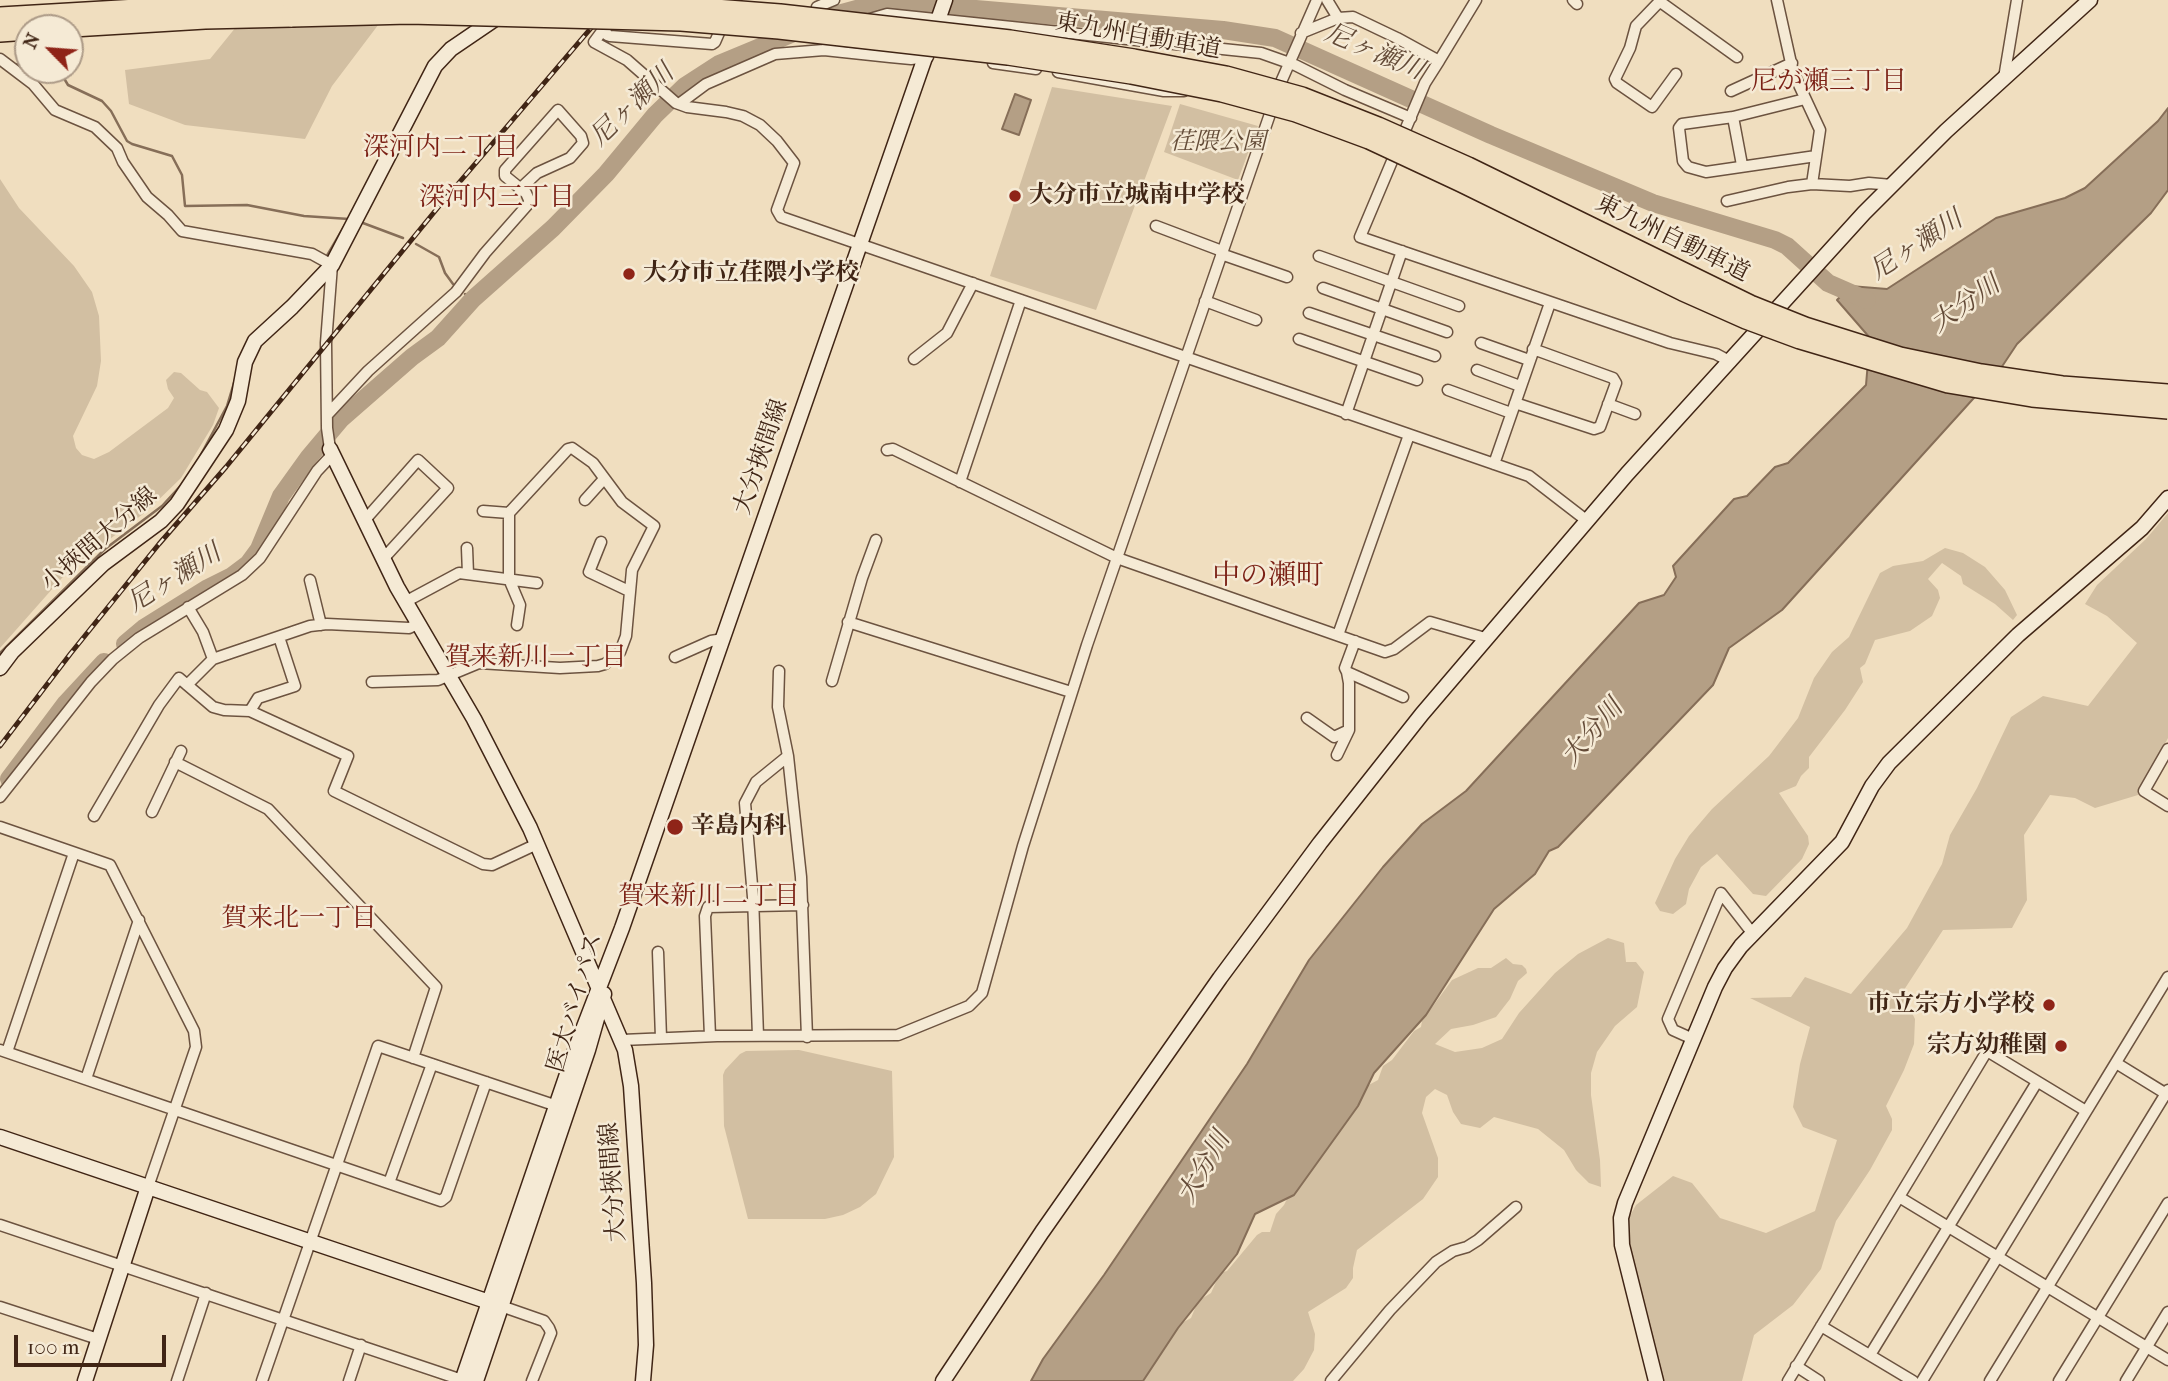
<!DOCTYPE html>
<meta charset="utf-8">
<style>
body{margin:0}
#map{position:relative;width:2168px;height:1381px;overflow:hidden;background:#f0debf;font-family:"IM FELL French Canon",serif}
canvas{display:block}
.north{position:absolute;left:14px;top:14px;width:70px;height:70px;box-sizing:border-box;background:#f5ead5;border:2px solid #ad9b88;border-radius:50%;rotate:295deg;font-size:19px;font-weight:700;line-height:28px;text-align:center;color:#402515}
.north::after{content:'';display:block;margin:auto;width:24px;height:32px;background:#8f2418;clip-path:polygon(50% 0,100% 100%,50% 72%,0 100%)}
.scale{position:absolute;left:14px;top:1335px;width:152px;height:32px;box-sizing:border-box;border:4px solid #402515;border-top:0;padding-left:9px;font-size:21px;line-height:24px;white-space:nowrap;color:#402515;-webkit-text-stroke:5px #f5ead5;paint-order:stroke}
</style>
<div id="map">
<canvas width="2168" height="1381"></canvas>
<div class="north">N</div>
<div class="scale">100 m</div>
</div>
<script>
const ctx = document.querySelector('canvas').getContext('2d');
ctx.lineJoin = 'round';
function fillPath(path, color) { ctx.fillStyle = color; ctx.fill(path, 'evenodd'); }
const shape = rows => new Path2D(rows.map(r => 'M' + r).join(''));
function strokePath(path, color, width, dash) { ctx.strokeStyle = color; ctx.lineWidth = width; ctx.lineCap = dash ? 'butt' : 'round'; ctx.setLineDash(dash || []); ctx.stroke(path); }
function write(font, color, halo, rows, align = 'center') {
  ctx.font = font + ' "IM FELL French Canon","Noto Serif JP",serif'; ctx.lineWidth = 5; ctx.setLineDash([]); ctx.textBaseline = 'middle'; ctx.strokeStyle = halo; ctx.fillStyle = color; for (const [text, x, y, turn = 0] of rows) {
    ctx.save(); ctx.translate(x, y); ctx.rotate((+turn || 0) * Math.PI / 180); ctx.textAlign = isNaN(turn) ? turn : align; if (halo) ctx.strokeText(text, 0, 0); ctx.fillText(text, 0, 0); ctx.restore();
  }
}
const green = shape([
 [258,0,397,0,332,86,305,139,185,125,129,104,125,70,210,59],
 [1052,87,1172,106,1096,310,990,276],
 [1180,104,1258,126,1238,180,1164,152],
 [0,179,19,208,74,266,92,292,99,316,101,361,97,386,73,436,76,448,82,455,94,459,109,452,168,408,174,398,168,389,166,380,174,372,181,373,200,390,207,392,219,408,213,425,181,478,147,511,69,570,0,648],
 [2168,513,2168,738,2138,795,2095,808,2075,798,2050,795,2024,835,2027,900,2012,928,1943,930,1902,993,1915,1019,1914,1044,1904,1070,1886,1106,1892,1119,1892,1130,1870,1170,1836,1221,1821,1269,1793,1305,1754,1335,1742,1381,1661,1381,1631,1271,1625,1225,1636,1205,1673,1176,1692,1183,1720,1218,1766,1233,1815,1211,1837,1140,1803,1127,1793,1107,1800,1064,1810,1027,1750,998,1791,997,1805,977,1851,994,1907,928,1942,864,1950,835,1977,788,2011,717,2043,696,2088,706,2137,643,2107,616,2085,604,2097,585,2146,539],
 [1945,548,1963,553,1985,567,2005,590,2017,615,2013,620,1995,604,1963,584,1961,576,1942,563,1928,579,1938,590,1940,598,1932,616,1910,631,1875,640,1865,664,1860,668,1863,682,1845,710,1809,757,1809,768,1801,776,1796,786,1779,793,1808,836,1809,844,1802,859,1766,896,1753,894,1717,854,1701,867,1689,889,1686,904,1673,914,1660,911,1655,903,1675,859,1689,836,1712,809,1769,756,1798,718,1814,678,1832,652,1849,637,1880,573,1893,566,1923,561],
 [1608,938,1624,943,1626,962,1636,962,1644,972,1637,1007,1615,1026,1597,1052,1591,1073,1591,1095,1600,1160,1601,1187,1589,1183,1576,1170,1564,1150,1538,1129,1494,1117,1480,1128,1461,1124,1453,1112,1447,1095,1435,1089,1426,1097,1422,1113,1438,1158,1438,1177,1423,1199,1357,1250,1353,1268,1353,1278,1346,1288,1308,1312,1315,1334,1314,1350,1304,1369,1293,1381,1141,1381,1178,1325,1191,1318,1198,1301,1211,1293,1220,1273,1227,1271,1257,1235,1262,1232,1270,1232,1276,1214,1284,1205,1300,1173,1365,1087,1378,1080,1383,1066,1392,1060,1414,1031,1421,1027,1422,1021,1452,980,1478,968,1491,968,1506,958,1513,964,1522,965,1526,969,1527,973,1518,981,1510,999,1496,1017,1473,1025,1451,1029,1435,1044,1455,1052,1482,1048,1502,1039,1519,1013,1555,973,1578,954],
 [799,1050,892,1071,894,1157,876,1194,860,1207,843,1215,825,1219,748,1219,724,1126,723,1075,725,1070,740,1054,746,1051]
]);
const water = shape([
 [1015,94,1031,100,1019,135,1002,129,1015,94],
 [2168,108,2168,190,2151,213,2017,344,2001,368,1782,610,1729,648,1713,685,1558,847,1549,851,1535,874,1494,909,1426,1015,1374,1073,1358,1106,1294,1195,1255,1214,1237,1254,1178,1328,1143,1381,1031,1381,1043,1359,1104,1275,1247,1064,1309,960,1383,867,1422,824,1466,791,1639,603,1664,595,1676,577,1673,566,1734,499,1747,496,1775,467,1788,463,1866,385,1870,338,1837,300,1850,286,1887,289,1996,218,2065,198,2085,188,2158,121,2168,108]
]);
const stream = shape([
 [13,66,28,60],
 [59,70,68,85,102,101,111,111,127,141,132,144,172,156,182,175,185,206,247,205,304,216,349,219],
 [363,223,403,238],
 [416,244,439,257,445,273,453,284],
 [325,259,345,225],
 [465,294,473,299],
 [197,462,227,406,236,376],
 [0,653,105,549,162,506,184,482]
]);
const river = shape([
 [125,644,144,628,208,588,232,576,248,564,259,549,281,496,309,457,341,419,412,357,438,338,473,299,553,228,606,174,655,115,685,86,719,64,842,13,860,8,891,4,929,5,1223,30,1275,38,1491,135,1653,203,1775,240,1787,246,1828,283,1867,300],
 [9,779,66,703,104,662]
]);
const street = shape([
 [1327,0,1338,18],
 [1573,0,1577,4],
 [1661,0,1636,26,1630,48,1615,79,1617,83,1652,107,1676,74],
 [1659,1,1737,57],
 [817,7,834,0],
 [611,19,594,42,627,60,676,103,687,107,726,112,743,116,760,125,777,141,794,163,777,210,781,217,1529,476,1586,520],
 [870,19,887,14,1261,53,1295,65,1345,90,1411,118],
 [604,27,607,35,610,36,712,44,715,42,725,19,736,0],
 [1301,33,1338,18,1353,17,1397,38,1439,61,1425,83,1360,237,1670,343,1716,354,1731,362],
 [824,50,842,38],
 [0,59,33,84,55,110,95,127,117,148,123,162,147,197,168,215,182,231,312,254,332,265,326,343,327,428,330,449],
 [1439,61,1476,0],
 [993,63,1036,69],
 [1058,72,1164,91,1184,91],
 [2004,78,2017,0],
 [1731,91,1792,63],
 [1805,99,1733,117,1682,124,1679,128,1683,161,1688,167,1706,172,1816,156],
 [679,104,706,84,775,54,824,50,890,57,911,59,928,57],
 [1733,117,1742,165],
 [1812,184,1850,186,1869,183,1892,185],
 [1727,201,1788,187,1812,184,1820,130,1793,72,1777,0],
 [1156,226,1222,251],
 [1221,254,1287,277],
 [1319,256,1459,306],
 [1323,288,1447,332],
 [1205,301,1256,320],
 [1309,313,1435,356],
 [1299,339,1417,380],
 [1481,343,1529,360],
 [914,359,947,333,973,283],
 [1477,370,1520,386],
 [1448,390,1511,413],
 [1515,403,1594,429,1600,427,1616,383,1613,378,1533,349],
 [1608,404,1635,414],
 [1346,414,1402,251],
 [327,415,368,371,456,292,485,253,530,202,526,193,505,176,505,170,558,110,581,136,583,143,570,158,537,173,521,188],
 [887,450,893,449,1117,558,1385,652,1394,649,1430,622,1485,638],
 [1494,464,1550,303],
 [960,482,1021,300],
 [585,500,603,480],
 [483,511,509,513],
 [364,521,418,460,448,488,383,559],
 [601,542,589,572,629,591],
 [467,548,468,574],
 [310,580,321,625],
 [405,602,459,573,537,583],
 [188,607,203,632,213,659],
 [848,622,1071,692],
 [1338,635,1409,435],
 [1355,641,1345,668,1347,672,1403,697],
 [675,657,711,641,723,639],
 [779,671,778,707,788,756,801,877,807,1037],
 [832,681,862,578,876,540],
 [372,682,438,680,479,663,560,668,598,666,605,664,620,652,626,636,632,570,654,526,622,502,593,463,572,448,568,449,509,513,509,579,520,605,517,625],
 [187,685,213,659,310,626,327,624,409,628,418,624],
 [250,711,258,698,295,686,279,637],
 [1307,718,1334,737,1349,730],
 [2168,749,2144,791,2168,806],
 [1337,755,1349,730,1349,683,1347,672],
 [175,762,268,809,436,987,413,1058],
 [0,797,91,682,113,659,139,638,242,575,260,558,317,471,332,455],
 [152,812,181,751],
 [94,816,159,705,179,678,213,707,224,710,250,711,348,756,334,791,483,864,492,865,537,844],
 [0,827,110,865,194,1031,196,1047,148,1187],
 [658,952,661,1038],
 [710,1036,705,916,708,907,803,905],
 [758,1036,753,897,745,803,756,782,788,756],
 [1693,1039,1673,1030,1668,1019,1721,893,1753,934],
 [622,1040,717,1036,898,1035,969,1006,982,993,1023,846,1087,645,1281,82,1317,0],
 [0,1050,441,1201,446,1197,486,1082],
 [7,1052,74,853],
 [2116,1063,2168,1095],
 [86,1079,139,920],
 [389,1183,432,1064],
 [1899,1197,2168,1360],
 [0,1225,462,1380],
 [501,1306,544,1321,549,1328,551,1333,532,1381],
 [0,1307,98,1339],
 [1821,1326,1913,1381],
 [1870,1355,2037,1082],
 [1796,1366,1819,1381],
 [177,1381,206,1293],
 [262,1381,378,1046,563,1108],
 [349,1381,361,1345],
 [1331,1381,1390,1310,1436,1262,1453,1251,1467,1247,1478,1240,1516,1207],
 [1788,1381,1987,1051,2086,1111],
 [1922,1381,2168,977],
 [1990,1381,2168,1090],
 [2059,1381,2168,1203],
 [2126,1381,2168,1312]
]);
const secondary = shape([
 [330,449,397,587,474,719,530,828,625,1050,631,1086,644,1283,646,1345,643,1381],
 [0,668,12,652,103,564,161,521,177,504,226,430,238,401,245,362,255,341,292,307,332,265,435,66,451,49,501,15],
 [0,1137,501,1306],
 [85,1381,148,1187],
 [462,1381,577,1045,622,928,945,0],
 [476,1381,588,1050,604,994],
 [943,1381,1042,1232,1220,978,1320,843,1422,714,1627,474,1864,213,1946,131,2090,0],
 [1656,1381,1622,1245,1621,1218,1625,1203,1715,987,1725,968,1741,946,1842,842,1872,786,1889,763,2018,635,2142,528,2168,498]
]);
const highway = shape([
 [0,17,291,0],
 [56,28,205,19,292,17],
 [0,32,28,30]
]);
const rail = shape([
 [0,746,71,653,159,544,226,467,440,205,615,0]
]);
const highwayBridge = shape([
 [291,0,406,0,676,6,780,14,1010,40,1134,59,1226,76,1302,97,1378,127,1468,167,1750,305,1805,327,1900,357,1981,374,2062,386,2168,394],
 [292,17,409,14,681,21,779,29,1008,55,1131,74,1222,92,1296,112,1369,139,1461,182,1683,291,1746,319,1800,339,1948,383,2032,397,2168,409]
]);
const markers = [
 [1015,196,7,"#8f2418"],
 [629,274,7,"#8f2418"],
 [675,827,9,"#8f2418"],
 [2049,1005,7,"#8f2418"],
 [2061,1046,7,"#8f2418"]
];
const streetNames = [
 ["東九州自動車道",1138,37,10],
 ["東九州自動車道",1672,239,26],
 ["大分挾間線",762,457,-71],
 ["小挾間大分線",100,540,-41],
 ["医大バイパス",576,1003,-74],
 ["大分挾間線",614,1182,-94]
];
const parkNames = [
 ["荏隈公園",1218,143]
];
const poiNames = [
 ["大分市立城南中学校",1029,196],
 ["大分市立荏隈小学校",643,274],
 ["辛島内科",691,827],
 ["市立宗方小学校",2035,1005,"right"],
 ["宗方幼稚園",2047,1046,"right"]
];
const waterNames = [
 ["尼ヶ瀬川",1374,53,23],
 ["尼ヶ瀬川",633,106,-44],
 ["尼ヶ瀬川",1917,246,-33],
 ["大分川",1966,305,-35],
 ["尼ヶ瀬川",175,579,-32],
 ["大分川",1593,733,-49],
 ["大分川",1205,1168,-60]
];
const neighbourhoodNames = [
 ["尼が瀬三丁目",1829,83],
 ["深河内二丁目",441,149],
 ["深河内三丁目",497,199],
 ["賀来新川一丁目",536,659],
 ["賀来新川二丁目",709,898],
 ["賀来北一丁目",299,920]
];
const quarterNames = [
 ["中の瀬町",1268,577]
];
fillPath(green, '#d2bfa2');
fillPath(water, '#b49f85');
strokePath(water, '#866e58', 2);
strokePath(stream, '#866e58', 2.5);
strokePath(river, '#b49f85', 18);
strokePath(street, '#6c5340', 13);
strokePath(secondary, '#402515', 17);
strokePath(highway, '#402515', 22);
strokePath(street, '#f5ead5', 10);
strokePath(secondary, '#f5ead5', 14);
strokePath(highway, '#f0debf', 19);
strokePath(rail, '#402515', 5);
strokePath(rail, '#f5ead5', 2.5, [8]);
strokePath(highwayBridge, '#402515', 22, []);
strokePath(highwayBridge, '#f0debf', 19);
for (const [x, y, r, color] of markers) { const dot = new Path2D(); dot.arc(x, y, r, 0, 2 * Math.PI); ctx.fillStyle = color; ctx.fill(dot); strokePath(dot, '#f5ead5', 2.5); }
write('24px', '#402515', '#f5ead5', streetNames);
write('italic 24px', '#644c38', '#f5ead5', parkNames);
write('bold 24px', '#402515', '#f5ead5', poiNames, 'left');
write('italic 26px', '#634a37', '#f5ead5', waterNames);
write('26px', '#7a1f14', '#f5ead5', neighbourhoodNames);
write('28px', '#7a1f14', '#f5ead5', quarterNames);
</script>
